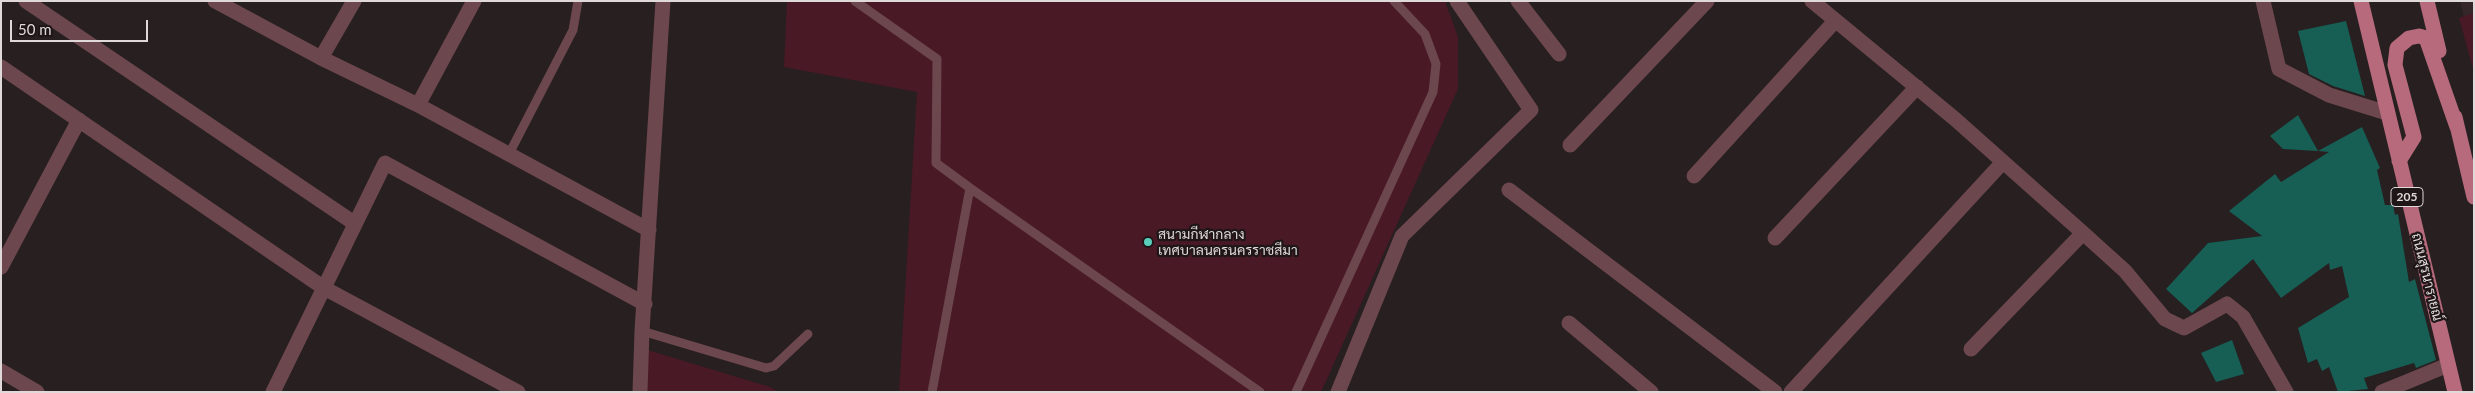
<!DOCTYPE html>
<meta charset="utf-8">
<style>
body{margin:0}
#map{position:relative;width:2475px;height:393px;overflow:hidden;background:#271f20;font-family:Lato,sans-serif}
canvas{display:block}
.frame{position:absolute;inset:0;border:2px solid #dfd9da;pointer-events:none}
.scale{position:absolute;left:10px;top:20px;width:138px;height:22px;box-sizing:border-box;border:2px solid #dfd9da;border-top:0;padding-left:6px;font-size:15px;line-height:18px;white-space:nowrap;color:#dfd9da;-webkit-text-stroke:4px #1e1617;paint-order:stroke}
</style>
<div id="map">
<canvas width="2475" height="393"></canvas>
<div class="frame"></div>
<div class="scale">50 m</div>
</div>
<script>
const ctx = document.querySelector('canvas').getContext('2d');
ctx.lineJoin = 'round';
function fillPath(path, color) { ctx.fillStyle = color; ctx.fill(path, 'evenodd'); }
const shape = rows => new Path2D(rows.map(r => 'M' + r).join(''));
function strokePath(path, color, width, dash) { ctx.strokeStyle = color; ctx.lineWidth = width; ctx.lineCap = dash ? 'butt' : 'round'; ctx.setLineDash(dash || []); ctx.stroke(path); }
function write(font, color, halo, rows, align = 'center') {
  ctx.font = font + ' Lato,Sarabun,sans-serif'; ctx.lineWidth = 4.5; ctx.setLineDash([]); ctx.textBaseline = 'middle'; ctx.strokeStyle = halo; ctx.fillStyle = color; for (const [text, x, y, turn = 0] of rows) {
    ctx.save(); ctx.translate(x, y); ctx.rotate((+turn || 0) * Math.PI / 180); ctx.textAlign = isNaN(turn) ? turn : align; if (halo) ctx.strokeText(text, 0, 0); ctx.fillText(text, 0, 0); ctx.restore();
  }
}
const built = shape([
 [2460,1,2474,1,2474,60]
]);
const green = shape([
 [787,1,1445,1,1458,37,1458,89,1321,392,899,392,917,92,784,67],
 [2474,13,2474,72,2459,18],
 [641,348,770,387,779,392,641,392]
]);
const building = shape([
 [2346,21,2365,96,2333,86,2309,74,2298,31],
 [2298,115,2318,151,2283,149,2270,136],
 [2362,127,2380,168,2377,170,2385,205,2393,205,2395,215,2398,214,2409,282,2415,279,2436,360,2416,368,2414,363,2364,378,2368,389,2338,392,2329,367,2322,371,2317,359,2308,363,2298,328,2349,297,2342,266,2330,270,2329,263,2281,298,2253,259,2192,313,2166,289,2208,243,2262,236,2229,211,2275,174,2281,182,2329,152,2318,151],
 [2232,340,2244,374,2216,382,2201,353]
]);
const service = shape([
 [855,1,937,59,936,163,970,188],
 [509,154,573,30,578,1],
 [642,331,766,368,774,366,808,334],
 [932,392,970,188,1260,392],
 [1296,392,1433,92,1436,64,1425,34,1394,1]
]);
const minor = shape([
 [26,1,354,223],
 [215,1,321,58,418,105,649,230],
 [1518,1,1559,54],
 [1812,1,1955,119,2083,233,2125,271,2165,319,2184,328,2227,304,2243,317,2286,392],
 [2263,1,2279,69,2329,95,2387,113],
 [321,58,354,1],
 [1,67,324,288,518,392],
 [418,105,474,1],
 [1570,145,1707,1],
 [1694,176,1835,21],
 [1509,190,1775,392],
 [1775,238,1917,87],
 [1,267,79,120],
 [1569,323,1651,392],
 [1971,349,2083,233],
 [1,371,37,392],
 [273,392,385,163,645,304],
 [640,392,642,331,663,1],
 [1338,392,1402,236,1531,110,1457,1],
 [1791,392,2003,162],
 [2382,392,2448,365]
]);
const primary = shape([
 [2361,1,2455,392],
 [2427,1,2439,51],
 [2455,117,2474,197],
 [2399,161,2414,137,2395,65,2397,48,2409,38,2419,36,2426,38,2457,127]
]);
const markers = [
 [1148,242,5,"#5bcebb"]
];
const shields = [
 [2407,197,32]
];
const shieldNames = [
 ["205",2407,197]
];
const poiNames = [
 ["สนามกีฬากลาง",1158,234],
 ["เทศบาลนครนครราชสีมา",1158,250]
];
const streetNames = [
 ["ถนนสุรนารายณ์",2427,277,76]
];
fillPath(built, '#352629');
fillPath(green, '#491926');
fillPath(building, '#175e54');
strokePath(service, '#6c474e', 9);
strokePath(minor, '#6c474e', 15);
strokePath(primary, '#b66a7b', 15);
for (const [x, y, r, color] of markers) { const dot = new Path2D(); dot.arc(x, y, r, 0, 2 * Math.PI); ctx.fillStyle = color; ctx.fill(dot); strokePath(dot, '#1e1617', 2); }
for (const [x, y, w] of shields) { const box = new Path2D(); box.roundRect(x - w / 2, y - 9.5, w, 19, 4); ctx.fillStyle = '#1e1617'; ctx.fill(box); strokePath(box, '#dfd9da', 1); }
write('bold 12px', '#dfd9da', null, shieldNames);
write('14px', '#dfd9da', '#1e1617', poiNames, 'left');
write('14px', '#dfd9da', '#1e1617', streetNames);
</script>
